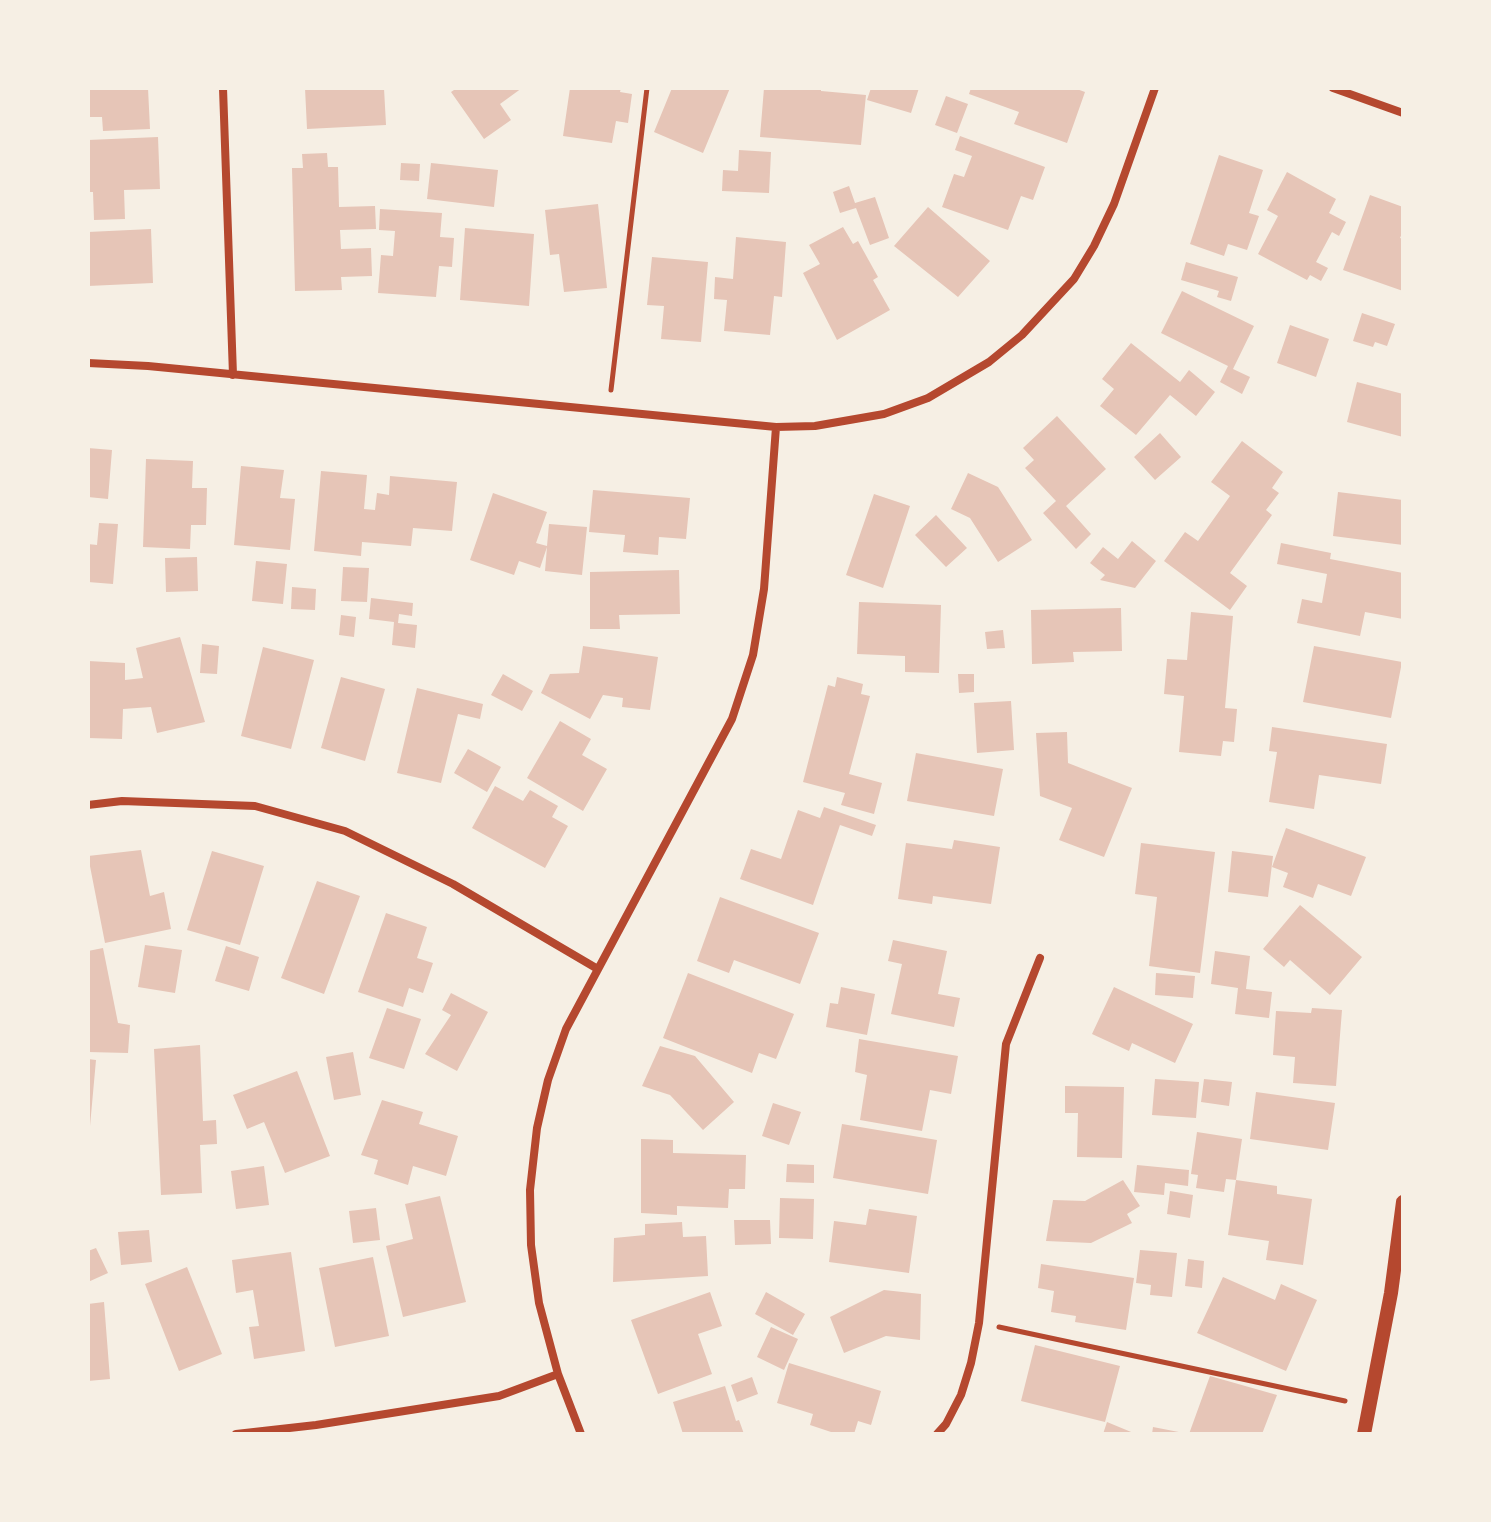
<!DOCTYPE html>
<style>
body{margin:0}
#map{position:relative;width:1491px;height:1522px;overflow:hidden;background:#f6efe4;font-family:Raleway,sans-serif}
canvas{display:block}
.frame{position:absolute;inset:0;border:90px solid #f6efe4;pointer-events:none}
</style>
<div id="map">
<canvas width="1491" height="1522"></canvas>
<div class="frame"></div>
</div>
<script>
const ctx = document.querySelector('canvas').getContext('2d');
ctx.lineJoin = 'round';
function fillPath(path, color) { ctx.fillStyle = color; ctx.fill(path, 'evenodd'); }
const shape = rows => new Path2D(rows.map(r => 'M' + r).join(''));
function strokePath(path, color, width, dash) { ctx.strokeStyle = color; ctx.lineWidth = width; ctx.lineCap = dash ? 'butt' : 'round'; ctx.setLineDash(dash || []); ctx.stroke(path); }
const building = shape([
 [88,88,148,88,150,129,103,131,102,117,88,117],
 [305,88,384,88,386,125,307,129],
 [457,88,522,88,500,104,511,120,484,139,451,92],
 [570,88,621,88,620,92,632,94,628,123,616,121,612,143,563,136],
 [672,88,730,88,703,153,654,132],
 [764,88,821,88,821,91,866,95,861,145,760,137],
 [871,88,919,88,911,113,867,100],
 [971,88,1074,88,1085,92,1067,143,1014,124,1019,112,969,94],
 [946,96,968,104,957,133,935,125],
 [960,136,1045,167,1033,200,1021,196,1008,230,942,207,954,174,964,177,972,156,955,150],
 [158,137,160,189,124,190,125,219,94,220,93,192,88,192,88,140],
 [739,150,771,152,769,193,722,191,723,170,738,171],
 [327,153,328,167,338,167,339,207,375,206,376,229,340,230,341,249,371,248,372,276,341,277,342,290,295,291,292,168,303,168,302,154],
 [1219,155,1263,170,1249,213,1259,216,1247,250,1228,244,1224,256,1190,244],
 [401,163,420,164,419,181,400,180],
 [431,163,498,170,494,207,427,199],
 [1287,172,1336,199,1329,213,1346,222,1339,236,1332,232,1316,262,1328,268,1321,281,1310,275,1307,280,1258,254,1278,216,1267,210],
 [849,186,855,203,875,197,889,238,870,245,856,208,840,213,833,192],
 [1370,195,1403,207,1403,231,1400,238,1403,239,1403,291,1343,270],
 [598,204,607,288,564,292,559,254,550,255,545,210],
 [928,207,990,261,958,297,894,246],
 [380,209,442,213,440,237,454,238,452,267,439,266,436,297,378,293,381,255,393,256,395,231,379,230],
 [843,227,853,244,858,241,878,277,873,280,890,310,837,340,803,273,820,264,809,245],
 [465,228,534,234,529,306,460,300],
 [151,229,153,283,88,286,88,232],
 [736,237,786,242,782,297,774,296,770,335,724,331,727,300,714,299,715,277,733,279],
 [652,257,708,262,701,342,661,339,664,306,647,305],
 [1186,262,1238,277,1231,301,1217,297,1219,291,1181,280],
 [1182,291,1254,326,1233,369,1250,377,1242,394,1220,382,1228,366,1161,333],
 [1362,313,1395,324,1387,346,1375,342,1373,347,1353,341],
 [1290,325,1329,339,1316,377,1277,363],
 [1131,343,1180,382,1189,370,1215,392,1196,416,1170,395,1136,435,1100,406,1114,389,1102,379],
 [1357,382,1403,394,1403,437,1347,422],
 [1057,416,1106,469,1066,506,1091,534,1076,549,1043,513,1056,501,1025,468,1034,460,1023,448],
 [1160,433,1181,457,1155,480,1134,457],
 [1242,441,1283,472,1272,488,1279,493,1266,510,1272,515,1230,573,1247,586,1230,610,1164,561,1185,532,1198,541,1230,496,1211,482],
 [88,448,112,450,108,499,88,497],
 [146,459,193,461,192,488,207,488,206,525,191,525,190,549,143,547],
 [241,466,284,470,280,498,295,499,290,550,234,545],
 [321,471,367,475,364,509,375,510,377,493,389,495,390,476,457,482,452,531,413,528,411,546,362,542,361,556,314,551],
 [968,473,998,487,1032,540,998,562,970,518,951,509],
 [593,490,690,498,686,539,659,537,658,555,623,552,625,535,589,532],
 [1338,492,1403,500,1403,545,1333,536],
 [493,493,547,512,536,543,547,546,549,524,587,527,582,575,545,571,547,547,540,568,519,561,514,575,470,560],
 [874,494,910,506,883,588,846,575],
 [936,515,967,548,946,567,915,535],
 [99,523,118,524,113,584,88,582,88,544,97,545],
 [1132,541,1156,561,1135,588,1100,580,1105,575,1090,563,1103,547,1118,559],
 [1281,543,1331,553,1330,559,1403,573,1403,619,1365,612,1360,636,1297,623,1302,599,1322,603,1327,574,1277,564],
 [197,557,198,591,166,592,165,558],
 [256,561,287,564,283,604,252,601],
 [343,567,369,568,367,602,341,601],
 [679,570,680,614,619,615,620,629,590,629,590,572],
 [292,587,316,589,315,610,291,609],
 [371,598,413,603,412,616,399,614,398,623,417,625,415,648,392,645,394,622,369,619],
 [859,602,941,605,939,673,905,672,905,656,857,654],
 [1121,608,1122,651,1073,652,1074,662,1032,664,1031,610],
 [1191,612,1233,616,1225,708,1237,709,1234,742,1223,741,1221,756,1179,752,1184,696,1164,694,1167,659,1187,660],
 [341,615,356,617,354,637,339,635],
 [1003,630,1005,648,987,649,985,632],
 [180,637,205,722,157,733,151,707,123,709,122,739,88,738,88,661,125,663,125,680,143,678,136,648],
 [202,644,219,646,217,674,200,673],
 [583,646,658,657,650,710,622,707,623,698,603,695,590,719,541,693,550,674,579,673],
 [1314,646,1402,662,1391,718,1303,702],
 [263,647,314,660,291,749,241,736],
 [503,674,533,691,522,711,491,695],
 [958,674,974,674,974,692,959,693],
 [341,677,385,689,365,761,321,748],
 [837,677,863,684,861,694,870,696,849,774,882,783,874,814,841,805,845,793,803,782,828,685,835,687],
 [417,688,483,704,480,719,458,714,441,783,397,773],
 [1011,701,1014,750,977,753,974,703],
 [560,721,591,739,582,755,607,769,583,811,527,778],
 [1272,727,1387,744,1381,784,1319,775,1314,809,1269,802,1277,752,1269,751],
 [1067,732,1068,763,1132,788,1104,857,1059,840,1072,808,1040,796,1036,733],
 [468,749,501,767,487,792,454,773],
 [916,753,1003,769,994,816,907,801],
 [495,786,523,801,530,790,558,806,552,817,568,826,545,868,472,828],
 [824,807,876,825,872,836,840,825,813,905,740,879,751,849,781,859,798,810,820,818],
 [1286,828,1366,857,1351,896,1318,884,1313,898,1283,887,1288,873,1272,867],
 [954,840,1000,847,991,904,933,896,932,904,898,899,906,843,952,849],
 [1141,843,1215,852,1200,973,1149,966,1157,897,1135,894],
 [141,850,150,896,164,892,171,929,105,943,88,856],
 [212,851,264,866,240,945,187,930],
 [1232,851,1273,856,1268,897,1228,892],
 [317,881,360,896,324,994,281,978],
 [720,897,819,933,800,984,734,960,729,973,697,961],
 [1300,905,1362,957,1330,995,1290,960,1284,967,1263,949],
 [386,913,427,927,417,958,433,963,423,993,409,988,403,1007,358,992],
 [893,940,947,951,938,994,960,998,954,1027,891,1014,902,964,888,961],
 [145,945,182,950,175,993,138,987],
 [226,946,259,957,249,991,215,981],
 [103,948,118,1023,130,1025,128,1053,88,1052,88,951],
 [1215,951,1250,956,1246,989,1272,992,1269,1018,1235,1014,1238,988,1211,984],
 [688,973,794,1014,776,1059,759,1053,752,1073,663,1038],
 [1156,973,1195,976,1193,998,1155,995],
 [841,987,875,994,867,1035,826,1027,830,1003,838,1004],
 [1114,987,1193,1024,1175,1063,1132,1043,1129,1051,1092,1034],
 [451,993,488,1012,457,1071,425,1054,451,1015,442,1010],
 [387,1008,421,1019,404,1069,369,1058],
 [1312,1008,1342,1010,1336,1086,1293,1083,1295,1057,1273,1055,1276,1011,1311,1013],
 [859,1039,958,1056,951,1094,930,1090,922,1131,860,1120,867,1075,855,1072],
 [200,1045,203,1121,216,1120,217,1144,200,1145,202,1193,161,1195,154,1049],
 [660,1046,695,1056,734,1102,703,1130,670,1095,642,1086],
 [353,1052,361,1095,334,1100,326,1057],
 [88,1059,96,1060,90,1126,88,1125],
 [297,1071,330,1156,285,1173,264,1122,247,1129,233,1095],
 [1155,1079,1199,1082,1196,1118,1152,1115],
 [1204,1079,1232,1082,1229,1106,1201,1102],
 [1065,1086,1124,1087,1122,1158,1077,1157,1078,1113,1065,1113],
 [1256,1092,1335,1103,1328,1150,1250,1139],
 [382,1100,423,1112,419,1124,458,1136,446,1176,413,1166,408,1185,374,1174,378,1160,361,1155],
 [773,1103,801,1112,789,1145,762,1136],
 [842,1124,937,1140,928,1194,833,1178],
 [1197,1132,1242,1139,1236,1180,1226,1179,1224,1192,1196,1188,1198,1175,1191,1174],
 [641,1139,673,1140,673,1153,746,1155,745,1189,729,1189,728,1208,677,1206,677,1215,641,1213],
 [787,1164,814,1165,814,1183,786,1182],
 [1137,1165,1189,1170,1188,1186,1165,1183,1164,1195,1134,1192],
 [264,1166,269,1205,236,1209,231,1171],
 [1123,1180,1140,1206,1127,1214,1132,1223,1091,1243,1046,1241,1053,1200,1085,1201],
 [1236,1180,1277,1186,1277,1194,1312,1199,1303,1265,1266,1260,1269,1241,1228,1235],
 [1170,1191,1193,1195,1190,1218,1167,1214],
 [440,1196,466,1302,403,1317,386,1246,413,1239,405,1204],
 [780,1198,814,1199,813,1239,779,1238],
 [376,1208,380,1240,353,1243,349,1211],
 [869,1209,917,1216,909,1273,829,1262,834,1221,866,1225],
 [734,1220,770,1220,771,1244,735,1245],
 [682,1222,683,1237,706,1236,708,1276,613,1282,614,1238,645,1235,645,1224],
 [149,1230,152,1262,121,1265,118,1232],
 [96,1248,108,1273,88,1282,88,1251],
 [1140,1250,1177,1253,1172,1297,1150,1295,1151,1285,1136,1283],
 [291,1252,305,1351,254,1359,249,1327,259,1326,253,1290,236,1293,232,1260],
 [373,1257,389,1336,335,1347,319,1268],
 [1188,1259,1204,1261,1202,1288,1185,1286],
 [1041,1264,1134,1278,1126,1330,1075,1322,1076,1316,1051,1312,1054,1291,1038,1288],
 [187,1267,222,1354,179,1371,145,1284],
 [1223,1277,1275,1300,1281,1284,1317,1300,1286,1371,1197,1333],
 [884,1290,921,1294,920,1340,886,1336,844,1353,830,1317],
 [710,1292,722,1326,698,1334,712,1374,658,1394,631,1320],
 [766,1292,805,1314,793,1335,755,1314],
 [104,1302,110,1379,88,1381,88,1304],
 [771,1327,798,1339,784,1370,757,1357],
 [1035,1345,1120,1366,1105,1422,1021,1401],
 [789,1363,881,1391,871,1425,858,1421,854,1434,837,1434,810,1425,813,1414,777,1403],
 [1210,1376,1277,1395,1262,1434,1152,1434,1153,1427,1189,1434],
 [752,1377,758,1394,737,1402,731,1385],
 [725,1386,736,1421,739,1420,744,1434,683,1434,673,1402],
 [1107,1422,1136,1434,1103,1434]
]);
const path = shape([
 [611,390,647,88],
 [999,1327,1345,1401]
]);
const minor = shape([
 [223,88,233,375],
 [1333,88,1403,113],
 [88,363,148,366,776,427,815,426,884,414,928,398,989,362,1022,335,1074,279,1094,246,1114,204,1155,88],
 [88,805,122,801,255,806,345,831,453,884,596,968],
 [236,1434,316,1425,499,1396,558,1374],
 [581,1434,558,1374,539,1303,531,1245,530,1190,537,1128,548,1080,566,1029,732,719,753,655,764,589,776,427],
 [937,1434,946,1424,961,1395,971,1363,979,1323,1006,1044,1040,958]
]);
const tertiary = shape([
 [1364,1434,1391,1293,1403,1202]
]);
fillPath(building, '#e6c5b7');
strokePath(path, '#b5482f', 5);
strokePath(minor, '#b5482f', 8);
strokePath(tertiary, '#b5482f', 14);
</script>
